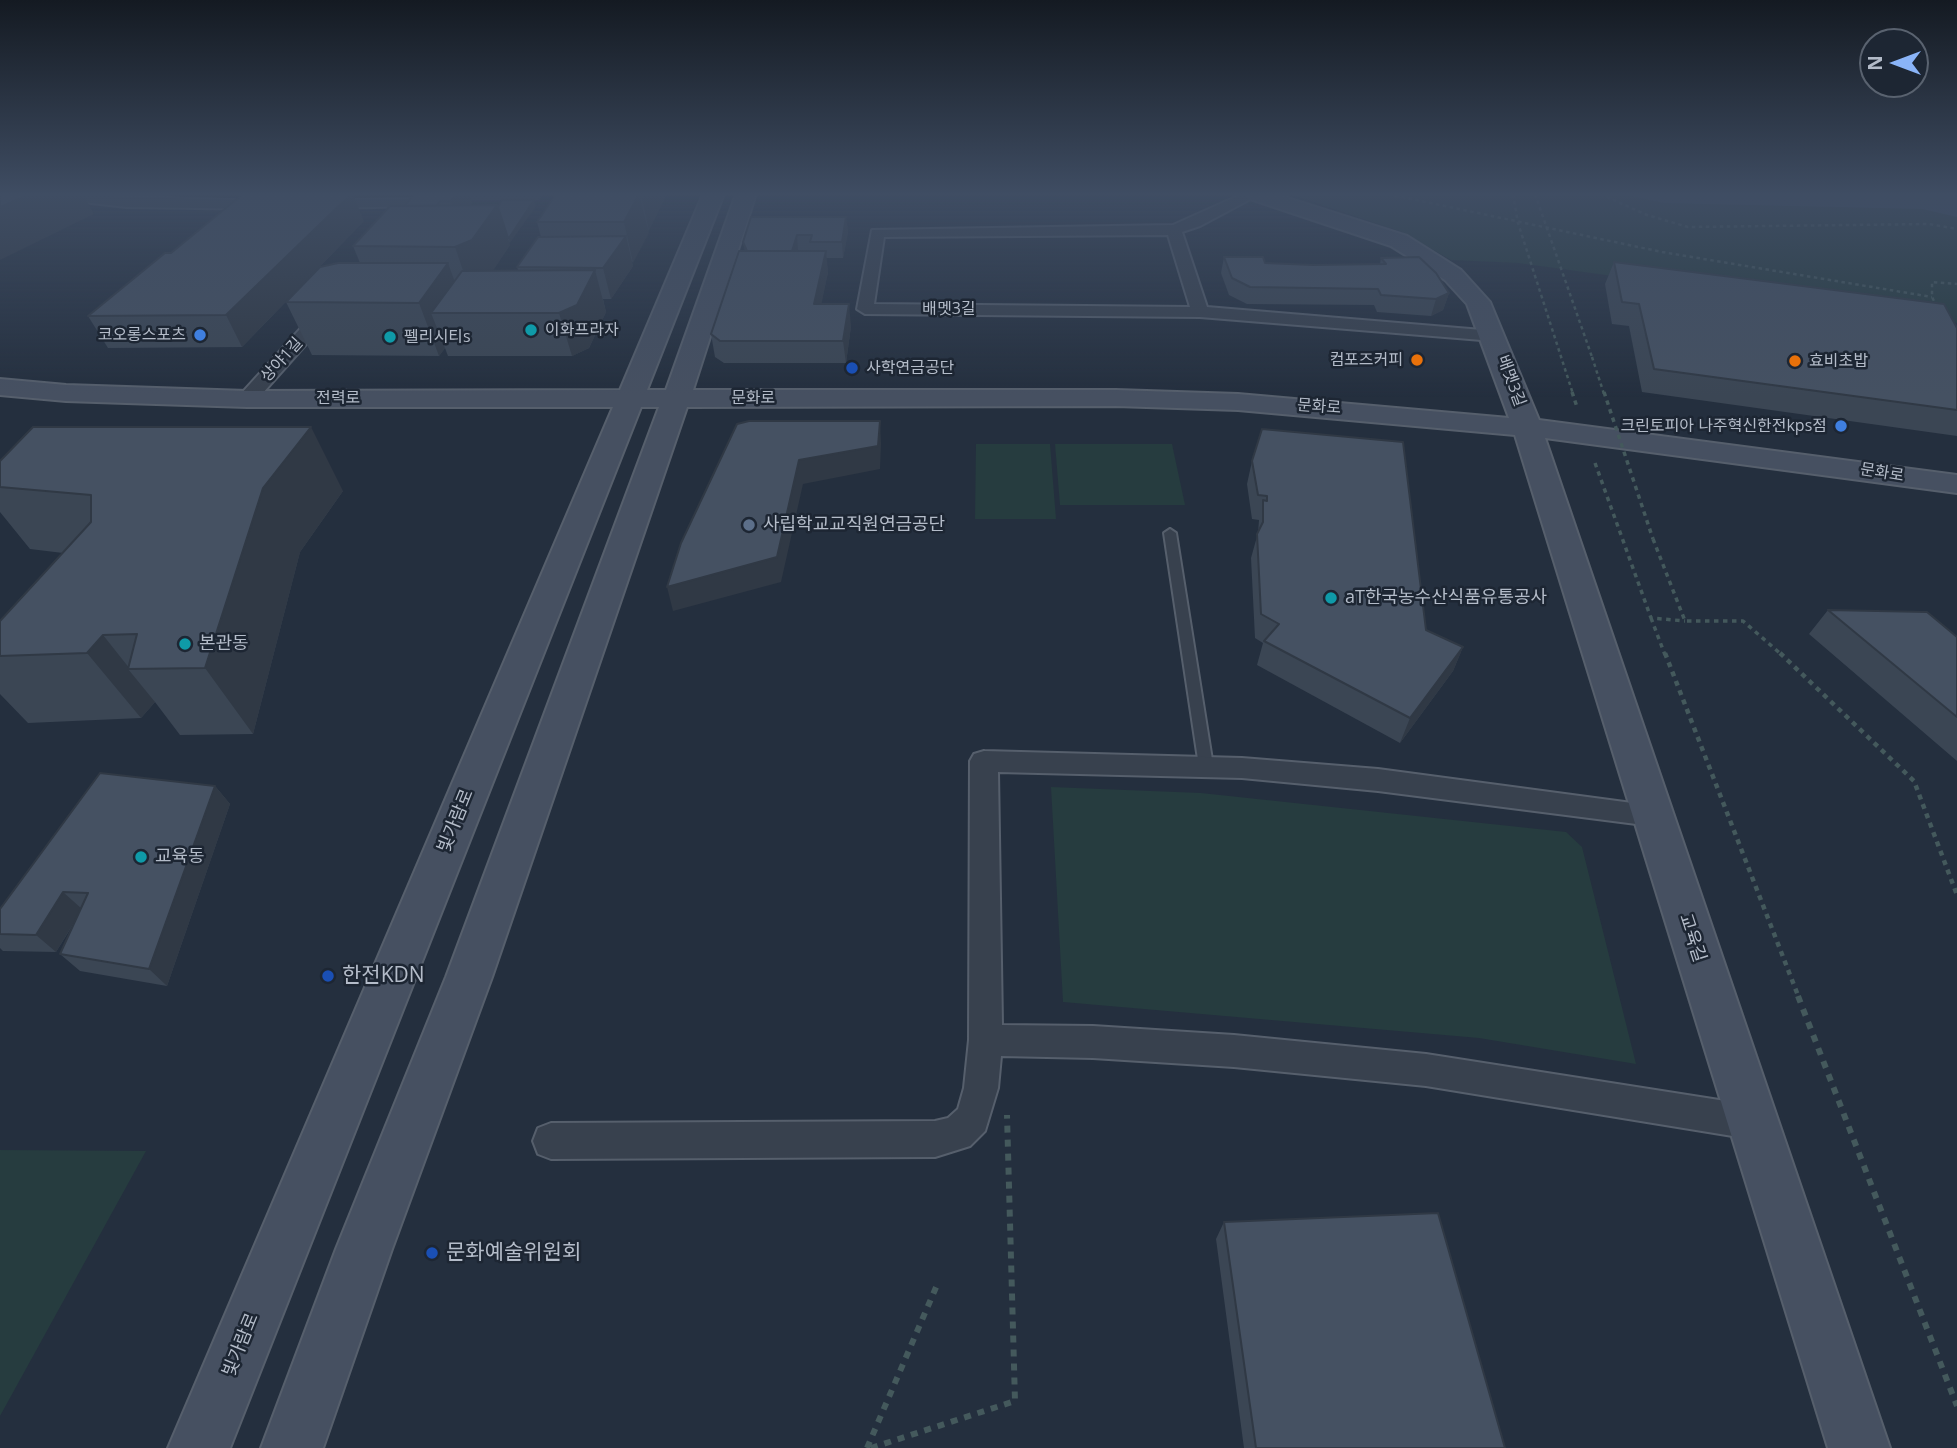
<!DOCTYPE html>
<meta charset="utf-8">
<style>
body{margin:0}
#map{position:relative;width:1957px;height:1448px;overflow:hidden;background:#242f3e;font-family:"Open Sans",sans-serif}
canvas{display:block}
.north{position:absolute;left:1859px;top:28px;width:70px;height:70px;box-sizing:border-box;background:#1d2633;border:2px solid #59626f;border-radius:50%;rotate:270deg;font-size:19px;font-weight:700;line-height:28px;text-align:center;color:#b4bcc9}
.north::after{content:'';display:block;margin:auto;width:24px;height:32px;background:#8ab4f8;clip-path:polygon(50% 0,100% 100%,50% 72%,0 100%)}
</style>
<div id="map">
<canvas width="1957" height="1448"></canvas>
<div class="north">N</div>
</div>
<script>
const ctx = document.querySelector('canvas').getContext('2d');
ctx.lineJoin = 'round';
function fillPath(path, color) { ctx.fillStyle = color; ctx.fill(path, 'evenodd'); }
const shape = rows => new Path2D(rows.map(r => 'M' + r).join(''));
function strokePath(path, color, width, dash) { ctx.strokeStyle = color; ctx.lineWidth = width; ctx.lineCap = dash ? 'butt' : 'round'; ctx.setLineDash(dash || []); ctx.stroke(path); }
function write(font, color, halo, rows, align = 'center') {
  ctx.font = font + ' "Open Sans","Noto Sans KR",sans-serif'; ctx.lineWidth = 5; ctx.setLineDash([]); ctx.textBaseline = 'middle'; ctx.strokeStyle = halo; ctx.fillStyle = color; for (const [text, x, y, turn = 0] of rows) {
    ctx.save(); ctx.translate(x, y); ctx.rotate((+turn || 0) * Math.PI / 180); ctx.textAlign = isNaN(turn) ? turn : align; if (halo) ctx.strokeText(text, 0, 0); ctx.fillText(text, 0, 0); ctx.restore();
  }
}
const green = shape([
 [1289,194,1957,194,1957,323,1518,263,1451,260,1402,232],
 [976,444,1050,444,1056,519,975,519],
 [1055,444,1172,444,1185,505,1060,505],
 [1051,787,1201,793,1566,832,1582,847,1636,1064,1479,1038,1063,1002],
 [0,1150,146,1151,0,1416]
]);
const water = shape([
 [1623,194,1957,194,1957,217,1922,209,1664,203]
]);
const pathFar3 = shape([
 [1388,194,1662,252,1932,297],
 [1513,194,1518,223,1573,394],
 [1535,194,1592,357],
 [1600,194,1647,215,1688,227,1929,224,1957,229],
 [1937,307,1932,297,1932,282,1957,284]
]);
const pathFar2 = shape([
 [1572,392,1577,407],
 [1595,463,1651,618,1685,621],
 [1653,539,1685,621,1743,621,1782,655],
 [1651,618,1665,655]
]);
const pathFar1 = shape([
 [1665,653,1799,998],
 [1780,653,1914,781,1957,895]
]);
const path = shape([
 [1798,996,1957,1406],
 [867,1448,937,1285],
 [871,1448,1015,1401,1007,1115]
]);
const lane = shape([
 [1170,529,1176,533,1213,766,1211,770,1206,771,1201,770,1199,766,1164,533,1170,529]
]);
const street = shape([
 [41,194,264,201,271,205,264,209,126,207,48,198,41,194],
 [1242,194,1260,194,1200,226,1182,232,1207,307,1494,331,1503,336,1494,341,1200,317,865,314,857,309,872,230,1173,225,1242,194],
 [1168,235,1190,307,874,304,884,237,1168,235],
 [420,199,427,203,425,206,323,208,316,204,323,200,420,199],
 [326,306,332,307,334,311,332,315,254,403,240,403,238,399,240,395,320,307,326,306],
 [984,751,1242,758,1378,769,1662,807,1666,815,1662,823,1652,826,1378,791,1242,778,998,772,1002,1025,1093,1026,1234,1035,1426,1054,1751,1105,1763,1110,1769,1122,1763,1134,1751,1139,1426,1086,1234,1067,1093,1058,1001,1056,998,1088,985,1131,970,1146,935,1157,551,1159,538,1154,533,1141,538,1128,551,1123,935,1121,948,1118,958,1109,964,1088,969,1040,970,761,974,754,984,751]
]);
const secondary = shape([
 [703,194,724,194,647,390,666,390,736,194,756,194,693,390,1116,390,1238,394,1509,418,1467,304,1445,280,1391,246,1247,198,1244,194,1275,194,1407,236,1461,270,1490,302,1539,420,1957,475,1957,493,1545,438,1890,1448,1828,1448,1515,435,1238,410,1116,406,687,407,492,977,392,1249,323,1448,261,1448,336,1249,446,977,659,407,641,407,230,1448,168,1448,613,407,247,407,66,401,0,395,0,379,66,385,247,391,620,390,703,194]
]);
const pathBridgeFar1 = shape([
 [1592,357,1604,394]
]);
const pathBridge = shape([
 [1604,392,1653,539]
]);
const wall = shape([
 [415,194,544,194,539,200,471,200,472,203,470,206,498,207,536,206,509,243,510,245,493,270,518,270,517,267,541,237,537,222,556,194,667,194,632,263,633,266,611,299,603,299,606,312,589,348,572,356,448,356,445,348,439,356,312,355,286,302,360,263,353,246,404,206],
 [846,217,848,232,843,258,826,258,828,272,821,304,851,326,846,363,724,363,715,357,711,334,745,251,743,242],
 [364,221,242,347,108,348,88,316,171,253],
 [1224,257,1265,263,1313,265,1380,264,1381,258,1449,293,1443,310,1431,316,1377,312,1374,305,1247,304,1229,295,1221,273],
 [1614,262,1957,328,1957,436,1642,392,1629,326,1612,324,1605,284],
 [0,461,343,491,300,552,253,734,180,735,155,702,141,718,28,723,0,694,0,621,63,553,30,549,0,512],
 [1252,461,1426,630,1463,647,1453,671,1400,743,1257,665,1263,643,1255,638,1251,558,1258,533,1259,520,1252,519,1247,484],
 [1828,610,1957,637,1957,761,1809,634],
 [215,786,230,804,167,986,80,971,60,954,76,920,56,952,3,951,0,948,0,909],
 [1224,1222,1505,1448,1244,1448,1216,1239]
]);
const shadedWall = shape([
 [30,194,83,194,94,214,0,260,0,207],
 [351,194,353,194,364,221,242,347,226,315],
 [455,194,469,194,472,203,470,205,461,230,451,201],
 [537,194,544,194,539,200],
 [639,194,649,233,633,263,624,222],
 [641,194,667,194,649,231],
 [534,200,536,206,510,243,509,238],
 [497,205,510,245,486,281,469,288,455,247],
 [846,217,848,232,843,258,842,242],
 [797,235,798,251,792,254],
 [626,236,633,266,611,299,603,268],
 [826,251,828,272,817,326,814,304],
 [448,263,466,313,431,313,445,348,439,356,419,303],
 [595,270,606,312,589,348,572,356,559,313],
 [1449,293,1443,310,1431,316,1436,299],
 [849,304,851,326,846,363,843,341],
 [880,421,881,444,880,469,803,484,781,582,673,611,667,587,799,460],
 [311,427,343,491,300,552,253,734,205,668,263,488],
 [103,635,130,669,128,669,155,702,141,718,87,653],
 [1463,647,1453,671,1400,743,1410,718],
 [215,786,230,804,167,986,149,969],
 [63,892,82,909,56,952,36,935]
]);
const building = shape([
 [0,194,30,194,0,207,0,194],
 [243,194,351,194,226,315,88,316,165,253,171,253,243,194],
 [415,194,457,194,451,201,440,201,436,206,404,206,415,194],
 [556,194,639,194,624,222,537,222,556,194],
 [502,200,534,200,509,238,508,238,498,207,502,200],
 [497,205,472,240,455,247,353,246,390,206,497,205],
 [751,217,846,217,842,242,810,242,812,235,797,235,792,251,747,251,743,242,751,217],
 [626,236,603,268,517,267,538,237,626,236],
 [739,251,826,251,814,304,849,304,843,341,720,341,711,334,739,251],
 [1224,257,1263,257,1265,263,1313,265,1386,264,1381,258,1419,257,1436,273,1449,293,1436,299,1381,295,1378,289,1250,287,1232,278,1224,257],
 [1614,262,1944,304,1957,328,1957,410,1654,369,1639,304,1622,302,1614,262],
 [338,263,448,263,419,303,286,302,320,267,338,263],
 [595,270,577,305,559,313,431,313,462,271,595,270],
 [749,421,880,421,878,446,799,460,777,557,667,587,681,543,737,424,749,421],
 [33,427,311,427,263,488,205,668,128,669,137,634,103,635,87,653,0,656,0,621,91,522,91,495,0,487,0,461,33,427],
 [1262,429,1403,442,1426,630,1463,647,1410,718,1264,641,1279,624,1261,614,1257,534,1263,522,1263,500,1267,501,1267,496,1258,495,1252,461,1262,429],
 [1828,610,1927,612,1957,637,1957,717,1828,610],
 [100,773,215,786,149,969,60,954,88,893,63,892,36,935,0,934,0,909,100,773],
 [1438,1213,1505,1448,1256,1448,1224,1222,1438,1213]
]);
const markers = [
 [531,330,7,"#0f9aa8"],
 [200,335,7,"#3f7fe0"],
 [390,337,7,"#0f9aa8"],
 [1417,360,7,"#e8710a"],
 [1795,361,7,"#e8710a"],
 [852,368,7,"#1a4fb4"],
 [1841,426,7,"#3f7fe0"],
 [749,525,7,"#5c6f8a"],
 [1331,598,7,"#0f9aa8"],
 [185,644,7,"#0f9aa8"],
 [141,857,7,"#0f9aa8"],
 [328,976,7,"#1a4fb4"],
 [432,1253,7,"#1a4fb4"]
];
const farStreetnames = [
 ["배멧3길",949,309],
 ["상야1길",282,360,-48],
 ["배멧3길",1511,381,70],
 ["전력로",338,398],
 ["문화로",753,398],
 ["문화로",1319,407,4],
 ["문화로",1882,473,9]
];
const farPoinames = [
 ["이화프라자",545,330],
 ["코오롱스포츠",186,335,"right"],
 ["펠리시티s",404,337],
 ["컴포즈커피",1403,360,"right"],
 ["효비초밥",1809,361],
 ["사학연금공단",866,368],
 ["크린토피아 나주혁신한전kps점",1827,426,"right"]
];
const poiNames = [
 ["사립학교교직원연금공단",763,525],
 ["aT한국농수산식품유통공사",1345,598],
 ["본관동",199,644],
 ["교육동",155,857]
];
const streetNames = [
 ["빛가람로",456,821,-68],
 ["교육길",1692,938,72],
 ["빛가람로",241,1345,-68]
];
const nearPoinames = [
 ["한전KDN",342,976],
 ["문화예술위원회",446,1253]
];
fillPath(green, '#263c3f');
fillPath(water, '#394c67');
strokePath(lane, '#565f6c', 4);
strokePath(street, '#565f6c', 4);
strokePath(secondary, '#565f6c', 4);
strokePath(pathFar3, '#44595c', 2.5, [3.5, 3.5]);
strokePath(pathFar2, '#44595c', 3.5, [4.5, 4.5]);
strokePath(pathFar1, '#44595c', 4.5, [5, 5]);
strokePath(path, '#44595c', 6, [7, 7]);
fillPath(lane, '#38414e');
fillPath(street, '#38414e');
fillPath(secondary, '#465061');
strokePath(pathBridgeFar1, '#44595c', 2.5, [3.5, 3.5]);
strokePath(pathBridge, '#44595c', 3.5, [4.5, 4.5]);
fillPath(wall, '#3b4654');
fillPath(shadedWall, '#303945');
fillPath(building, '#455162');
strokePath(building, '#303945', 2);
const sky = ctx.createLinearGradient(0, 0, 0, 397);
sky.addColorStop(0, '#141a22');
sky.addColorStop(0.49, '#3f4d63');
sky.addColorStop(1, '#3f4d6300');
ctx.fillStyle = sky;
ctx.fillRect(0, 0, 1957, 397);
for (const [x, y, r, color] of markers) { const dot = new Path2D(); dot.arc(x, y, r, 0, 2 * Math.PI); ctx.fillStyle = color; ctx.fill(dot); strokePath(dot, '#1d2633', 2.5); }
write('16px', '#b4bcc9', '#1d2633', farStreetnames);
write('16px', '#b4bcc9', '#1d2633', farPoinames, 'left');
write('18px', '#b4bcc9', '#1d2633', poiNames, 'left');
write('18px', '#b4bcc9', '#1d2633', streetNames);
write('21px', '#b4bcc9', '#1d2633', nearPoinames, 'left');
</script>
